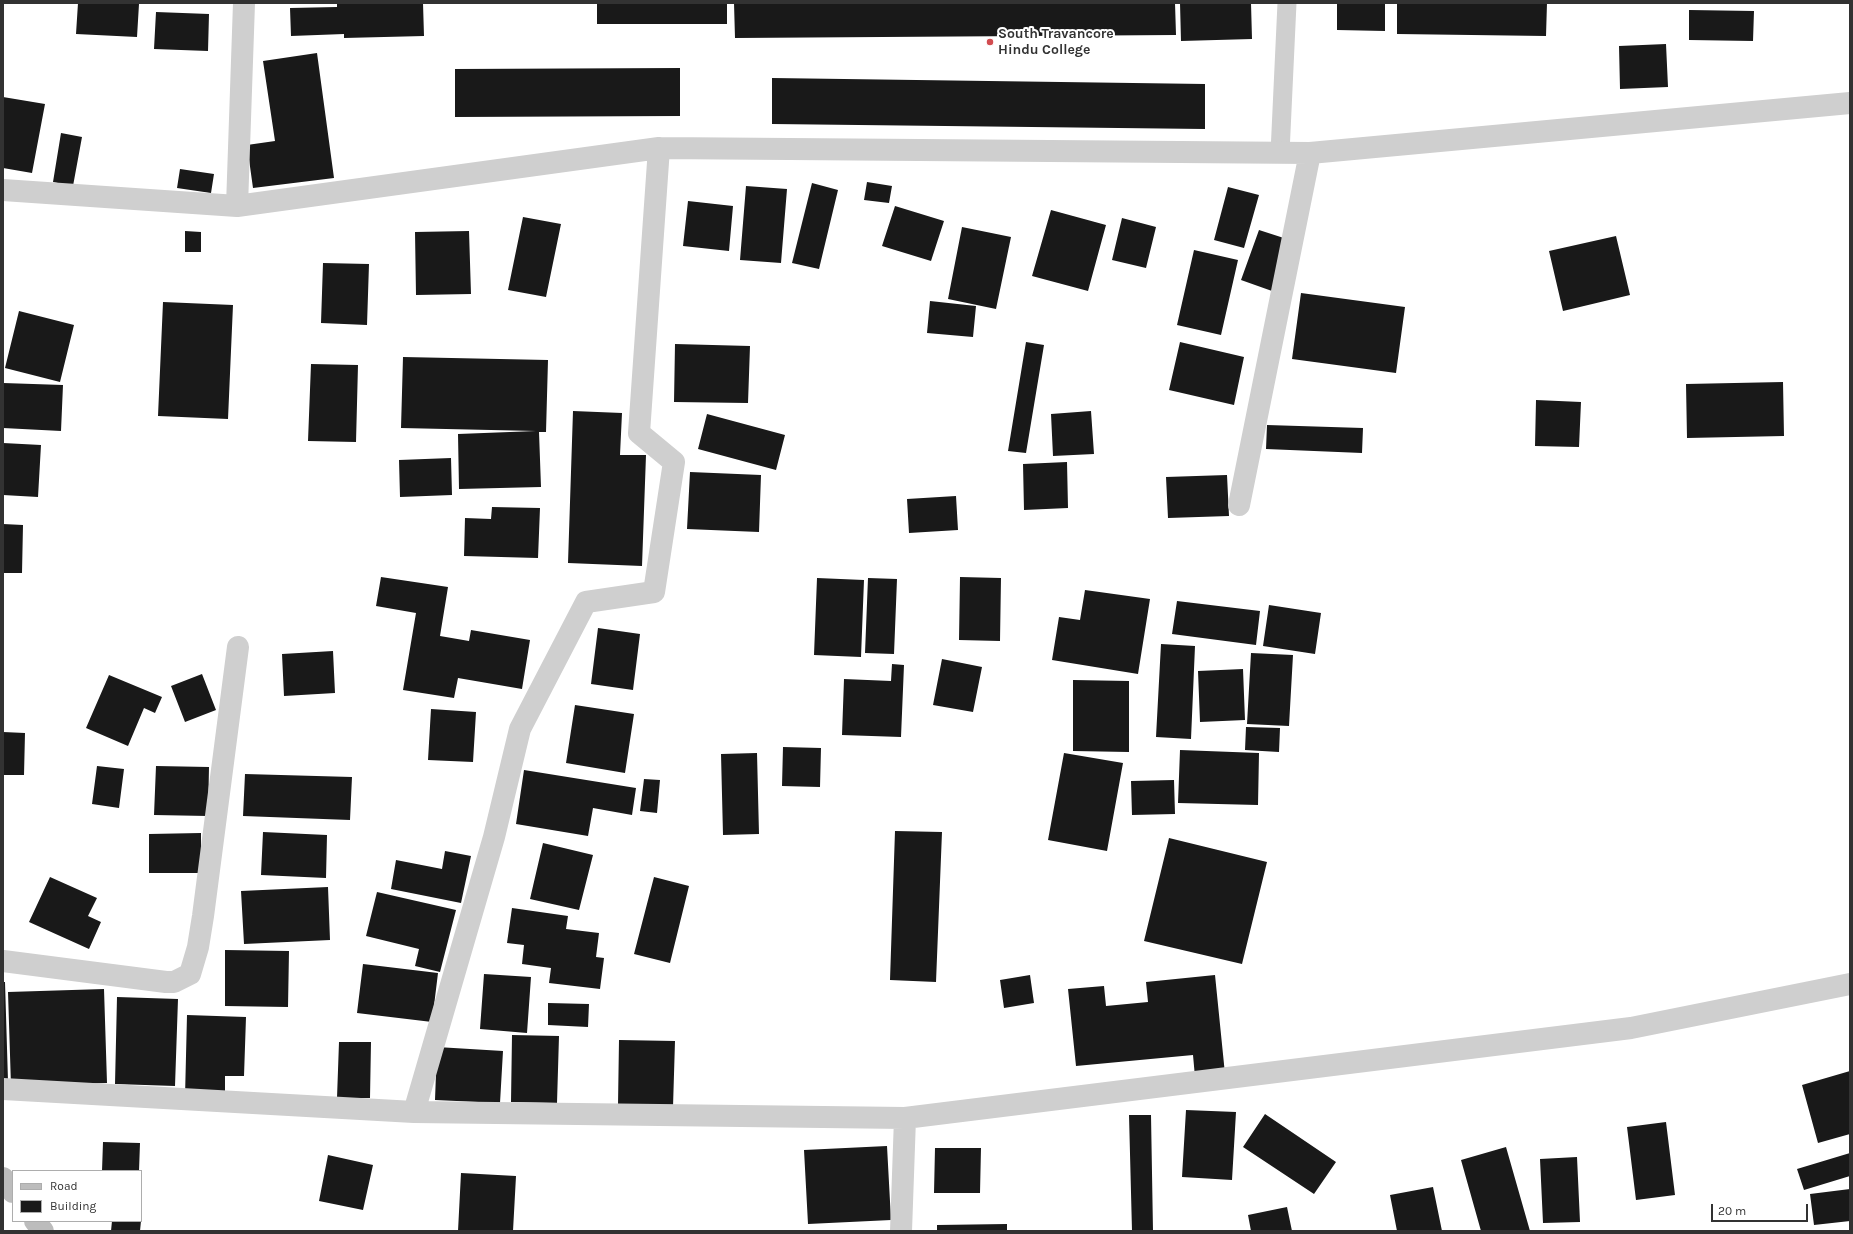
<!DOCTYPE html>
<style>
body{margin:0}
#map{position:relative;width:1853px;height:1234px;overflow:hidden;background:#fff;font-family:Karla,sans-serif}
canvas{display:block}
.frame{position:absolute;inset:0;border:4px solid #323232;pointer-events:none}
.legend{position:absolute;left:12px;top:1170px;width:130px;height:52px;box-sizing:border-box;background:#fff;border:1px solid #adadad;margin:0;padding:5px 7px;list-style:none;font-size:12px;color:#323232}
.legend li{display:flex;align-items:center;gap:8px;height:20px}
.legend b{width:20px;border:1px solid #adadad}
.scale{position:absolute;left:1711px;top:1204px;width:97px;height:18px;box-sizing:border-box;border:2px solid #323232;border-top:0;padding-left:5px;font-size:12px;line-height:14px;white-space:nowrap;color:#323232;-webkit-text-stroke:3px #fff;paint-order:stroke}
</style>
<div id="map">
<canvas width="1853" height="1234"></canvas>
<div class="frame"></div>
<ul class="legend">
<li><b style="height:5px;background:#bcbcbc"></b>Road</li>
<li><b style="height:11px;background:#191919"></b>Building</li>
</ul>
<div class="scale">20 m</div>
</div>
<script>
const ctx = document.querySelector('canvas').getContext('2d');
ctx.lineJoin = 'round';
function fillPath(path, color) { ctx.fillStyle = color; ctx.fill(path, 'evenodd'); }
const shape = rows => new Path2D(rows.map(r => 'M' + r).join(''));
function strokePath(path, color, width, dash) { ctx.strokeStyle = color; ctx.lineWidth = width; ctx.lineCap = dash ? 'butt' : 'round'; ctx.setLineDash(dash || []); ctx.stroke(path); }
function write(font, color, halo, rows, align = 'center') {
  ctx.font = font + ' Karla,sans-serif'; ctx.lineWidth = 4; ctx.setLineDash([]); ctx.textBaseline = 'middle'; ctx.strokeStyle = halo; ctx.fillStyle = color; for (const [text, x, y, turn = 0] of rows) {
    ctx.save(); ctx.translate(x, y); ctx.rotate((+turn || 0) * Math.PI / 180); ctx.textAlign = isNaN(turn) ? turn : align; if (halo) ctx.strokeText(text, 0, 0); ctx.fillText(text, 0, 0); ctx.restore();
  }
}
const building = shape([
 [78,3,139,4,137,37,76,34],
 [337,3,423,3,424,36,344,38,344,34,291,36,290,8,337,7],
 [597,3,727,3,727,24,597,24],
 [734,3,1175,3,1176,35,735,38],
 [1180,3,1251,3,1252,39,1181,41],
 [1337,3,1385,3,1385,31,1337,30],
 [1397,3,1547,3,1546,36,1397,34],
 [1689,10,1754,11,1753,41,1689,40],
 [156,12,209,14,208,51,154,49],
 [1666,44,1668,87,1620,89,1619,46],
 [317,53,334,178,253,188,247,145,275,141,263,61],
 [680,68,680,116,455,117,455,69],
 [772,78,1205,84,1205,129,772,124],
 [3,97,45,104,32,173,3,168],
 [61,133,82,137,73,186,53,182],
 [180,169,214,174,211,193,177,188],
 [867,182,892,186,889,203,864,200],
 [812,183,838,190,819,269,792,263],
 [746,186,787,189,781,263,740,260],
 [1228,187,1259,195,1244,248,1214,240],
 [688,201,733,206,729,251,683,246],
 [895,206,944,221,931,261,882,246],
 [1051,210,1106,225,1088,291,1032,276],
 [523,217,561,224,546,297,508,290],
 [1122,218,1156,227,1146,268,1112,260],
 [962,227,1011,237,996,309,948,299],
 [1259,230,1290,240,1272,291,1241,280],
 [185,231,201,232,201,252,185,252],
 [469,231,471,294,416,295,415,232],
 [1616,236,1630,295,1563,311,1549,251],
 [1194,250,1238,260,1221,335,1177,325],
 [323,263,369,264,367,325,321,323],
 [1301,293,1405,307,1396,373,1292,359],
 [930,301,976,306,973,337,927,333],
 [163,302,233,305,228,419,158,416],
 [19,311,74,325,60,382,5,368],
 [1026,342,1044,345,1026,453,1008,451],
 [1180,342,1244,357,1234,405,1169,390],
 [675,344,750,346,748,403,674,402],
 [403,357,548,360,546,432,539,432,541,487,459,489,458,434,536,431,401,428],
 [311,364,358,365,356,442,308,441],
 [1783,382,1784,436,1687,438,1686,384],
 [3,383,63,385,61,431,3,428],
 [1536,400,1581,402,1579,447,1535,446],
 [573,411,622,413,620,455,646,455,642,566,568,563],
 [1091,411,1094,454,1053,456,1051,414],
 [707,414,785,435,776,470,698,449],
 [1267,425,1363,428,1362,453,1266,449],
 [3,443,41,445,38,497,3,495],
 [451,458,452,495,400,497,399,460],
 [1067,462,1068,508,1024,510,1023,464],
 [690,472,761,475,759,532,687,529],
 [1227,475,1229,516,1168,518,1166,477],
 [956,496,958,530,909,533,907,499],
 [492,507,540,508,538,558,464,556,465,518,491,519],
 [3,524,23,525,22,573,3,573],
 [381,577,448,587,440,636,469,641,471,630,530,640,522,689,458,678,454,698,403,690,416,613,376,606],
 [960,577,1001,578,1000,641,959,640],
 [817,578,864,580,861,657,814,655],
 [868,578,897,579,894,654,865,653],
 [1085,590,1150,599,1138,674,1052,660,1059,617,1080,620],
 [1177,601,1260,611,1256,645,1172,634],
 [1269,605,1321,613,1315,654,1263,646],
 [598,628,640,634,633,690,591,684],
 [1161,644,1195,646,1191,739,1156,737],
 [333,651,335,693,284,696,282,654],
 [1251,653,1293,655,1289,726,1247,724],
 [942,659,982,667,973,712,933,705],
 [892,664,904,665,901,737,842,735,844,679,891,681],
 [1243,669,1245,720,1200,722,1198,671],
 [202,674,216,710,185,722,171,686],
 [109,675,162,697,155,713,144,708,128,746,86,728],
 [1073,680,1129,681,1129,752,1073,751],
 [575,705,634,714,625,773,566,763],
 [431,709,476,712,473,762,428,760],
 [1246,727,1280,728,1279,752,1245,750],
 [3,732,25,733,24,775,3,775],
 [783,747,821,748,820,787,782,786],
 [1180,750,1259,753,1258,805,1178,803],
 [757,753,759,834,723,835,721,754],
 [1064,753,1123,763,1107,851,1048,840],
 [97,766,124,769,119,808,92,804],
 [156,766,209,767,208,816,154,815],
 [524,770,636,788,632,815,593,808,588,836,516,824],
 [245,774,352,777,350,820,243,816],
 [644,779,660,780,657,813,640,811],
 [1174,780,1175,814,1132,815,1131,781],
 [895,831,942,832,936,982,890,980],
 [263,832,327,835,326,878,261,875],
 [201,833,201,873,149,873,149,834],
 [1169,838,1267,862,1242,964,1144,941],
 [543,843,593,855,579,910,530,899],
 [445,851,471,856,461,903,391,889,396,860,442,869],
 [50,877,97,898,88,916,101,922,89,949,29,922],
 [654,877,689,886,670,963,634,954],
 [328,887,330,940,244,944,241,891],
 [377,892,456,910,440,972,415,966,419,949,366,936],
 [512,908,568,916,566,929,599,933,596,957,604,958,600,989,549,983,551,968,522,964,524,945,507,943],
 [225,950,289,951,288,1007,225,1006],
 [363,964,438,973,432,1022,357,1013],
 [484,974,531,977,527,1033,480,1029],
 [1030,975,1034,1003,1004,1008,1000,980],
 [1215,975,1225,1074,1195,1077,1193,1055,1076,1066,1068,989,1104,986,1106,1006,1148,1002,1146,982],
 [3,982,5,982,8,1081,3,1081],
 [104,989,107,1083,11,1086,8,992],
 [117,997,178,999,175,1086,115,1084],
 [548,1003,589,1004,588,1027,548,1025],
 [187,1015,246,1017,244,1076,225,1076,225,1098,185,1097],
 [512,1035,559,1036,557,1103,511,1102],
 [619,1040,675,1041,673,1107,618,1105],
 [339,1042,371,1042,370,1098,337,1098],
 [437,1047,503,1051,500,1103,435,1100],
 [1850,1071,1850,1134,1818,1143,1802,1085],
 [1186,1110,1236,1112,1232,1180,1182,1177],
 [1265,1114,1336,1162,1314,1194,1243,1147],
 [1129,1115,1151,1115,1153,1231,1132,1231],
 [1666,1122,1675,1195,1636,1200,1627,1127],
 [103,1142,140,1143,139,1171,102,1171],
 [887,1146,891,1220,808,1224,804,1150],
 [1506,1147,1530,1231,1481,1231,1461,1160],
 [935,1148,981,1148,980,1193,934,1193],
 [1850,1153,1850,1176,1804,1190,1797,1169],
 [328,1155,373,1165,363,1210,319,1201],
 [1577,1157,1580,1222,1543,1223,1540,1159],
 [461,1173,516,1176,513,1231,458,1231],
 [1433,1187,1442,1231,1397,1231,1390,1195],
 [1850,1189,1850,1221,1814,1225,1810,1194],
 [1287,1207,1292,1231,1251,1231,1248,1215],
 [112,1221,141,1221,140,1231,111,1231],
 [1007,1224,1007,1231,937,1231,937,1225]
]);
const lane = shape([
 [1280,153,1287,3]
]);
const street = shape([
 [3,190,237,206,659,148,1310,153,1850,103],
 [237,206,244,3],
 [1239,505,1310,153],
 [3,961,166,982,174,982,190,974,198,947,203,916,238,647],
 [3,1089,414,1112,905,1118,1631,1028,1850,984],
 [414,1112,494,837,520,729,586,602,654,592,674,462,639,433,659,148],
 [901,1231,905,1118]
]);
const secondary = shape([
 [3,1178,13,1192],
 [35,1221,43,1231]
]);
const markers = [
 [990,42,4,"#d24c50"]
];
const poiNames = [
 ["South Travancore",998,34],
 ["Hindu College",998,50]
];
fillPath(building, '#191919');
strokePath(lane, '#cfcfcf', 19);
strokePath(street, '#cfcfcf', 22);
strokePath(secondary, '#bcbcbc', 22);
for (const [x, y, r, color] of markers) { const dot = new Path2D(); dot.arc(x, y, r, 0, 2 * Math.PI); ctx.fillStyle = color; ctx.fill(dot); strokePath(dot, '#fff', 1.5); }
write('bold 14px', '#323232', '#fff', poiNames, 'left');
</script>
